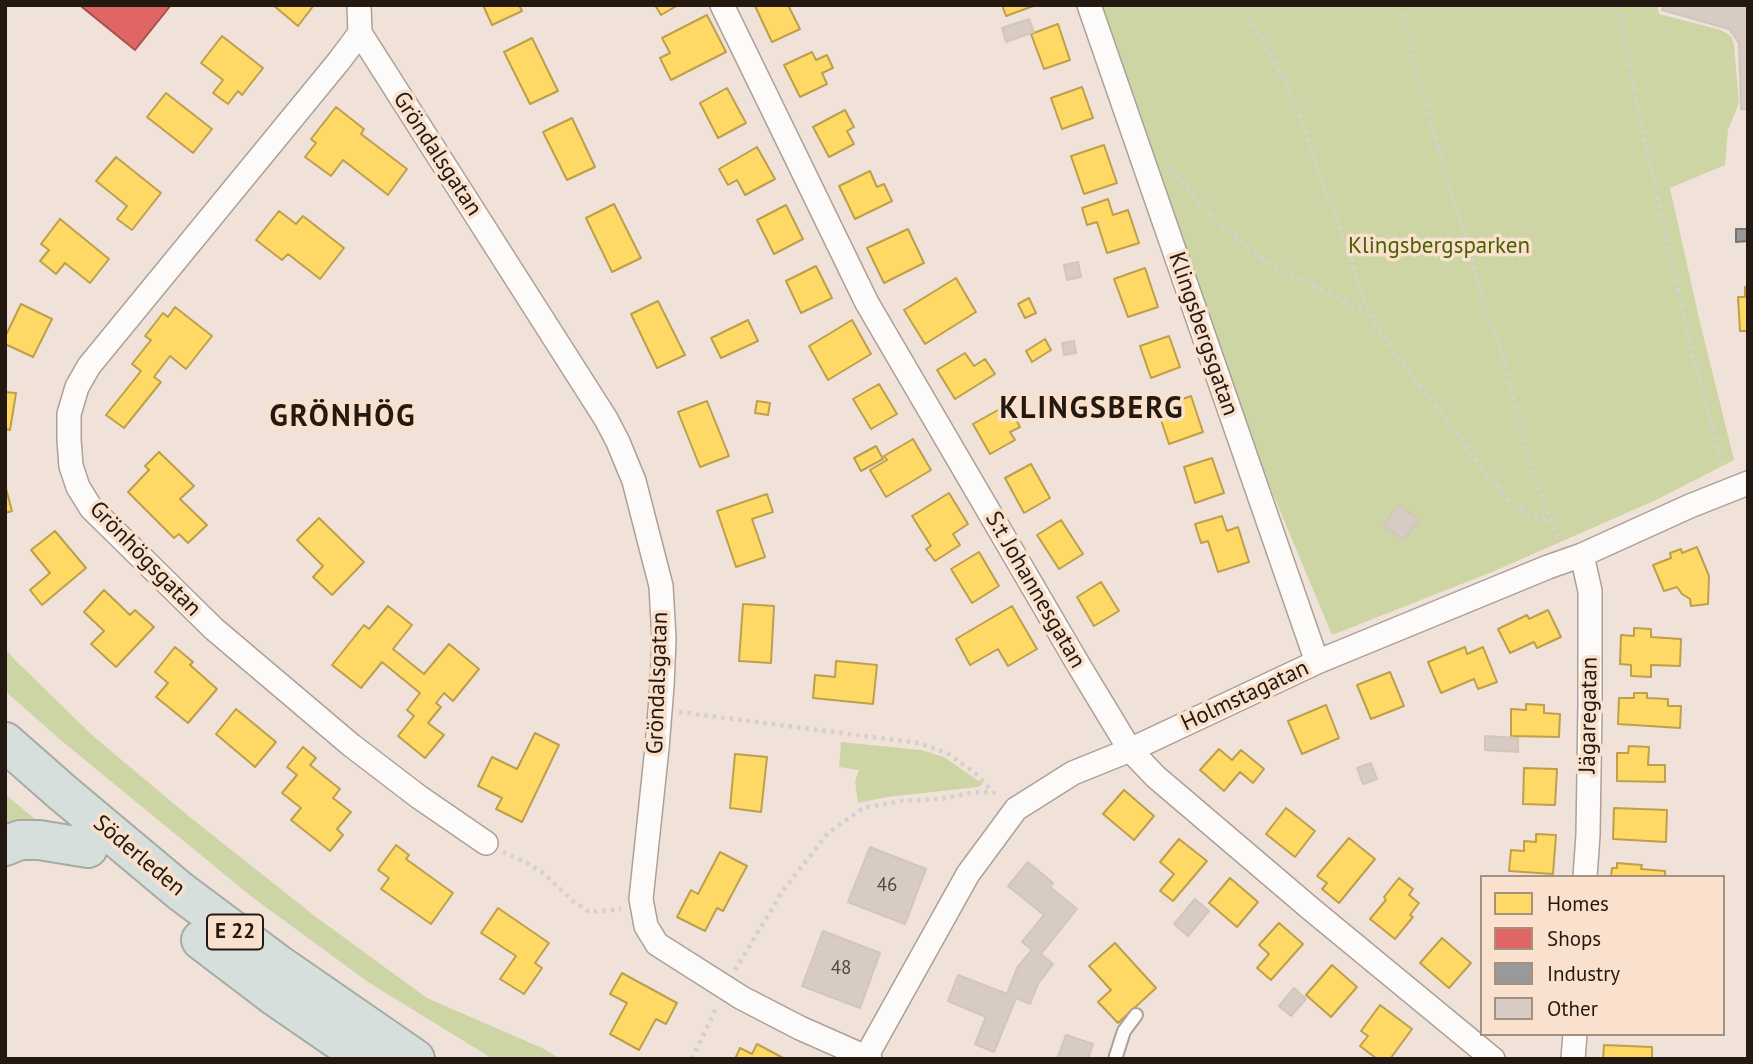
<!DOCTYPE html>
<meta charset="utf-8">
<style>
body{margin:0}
#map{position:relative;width:1753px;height:1064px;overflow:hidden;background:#f0e2d8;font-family:"PT Sans",sans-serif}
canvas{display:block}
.frame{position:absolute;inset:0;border:7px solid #241910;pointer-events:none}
.legend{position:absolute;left:1480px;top:875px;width:245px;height:161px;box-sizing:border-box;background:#fae1cd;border:2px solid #a49181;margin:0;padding:9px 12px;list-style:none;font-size:21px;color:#241910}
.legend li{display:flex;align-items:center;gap:14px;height:35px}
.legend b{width:35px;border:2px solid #a49181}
</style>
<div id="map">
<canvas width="1753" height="1064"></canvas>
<div class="frame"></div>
<ul class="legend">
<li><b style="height:19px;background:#ffd966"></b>Homes</li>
<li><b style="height:19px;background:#e06666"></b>Shops</li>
<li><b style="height:19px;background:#999"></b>Industry</li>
<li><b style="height:19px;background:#d8cbc3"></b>Other</li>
</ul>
</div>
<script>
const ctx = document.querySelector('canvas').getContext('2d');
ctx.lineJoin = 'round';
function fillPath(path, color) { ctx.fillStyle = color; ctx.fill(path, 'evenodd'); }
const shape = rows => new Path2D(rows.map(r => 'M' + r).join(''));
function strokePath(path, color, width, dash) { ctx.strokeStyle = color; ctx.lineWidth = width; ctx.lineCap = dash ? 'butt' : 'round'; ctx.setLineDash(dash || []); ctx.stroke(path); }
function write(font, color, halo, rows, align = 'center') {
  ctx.font = font + ' "PT Sans",sans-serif'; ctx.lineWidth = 7; ctx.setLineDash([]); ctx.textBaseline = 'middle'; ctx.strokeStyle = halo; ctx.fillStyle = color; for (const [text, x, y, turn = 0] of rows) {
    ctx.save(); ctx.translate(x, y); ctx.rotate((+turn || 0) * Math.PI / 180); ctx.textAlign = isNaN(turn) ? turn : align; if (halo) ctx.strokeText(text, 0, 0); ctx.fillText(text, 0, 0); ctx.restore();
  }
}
const green = shape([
 [1101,5,1657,5,1659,14,1721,30,1731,36,1734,45,1739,103,1728,130,1725,165,1670,188,1699,318,1734,460,1656,500,1492,572,1332,635,1265,475],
 [5,648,14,659,93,736,191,818,316,917,427,998,542,1048,561,1059,493,1059,368,982,252,897,63,742,5,691],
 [841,742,921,750,944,757,983,784,978,787,887,797,858,803,855,781,859,770,839,767],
 [5,794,41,824,5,829]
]);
const homes = shape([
 [273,5,314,5,298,26,273,5],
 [483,5,519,5,522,11,492,25,483,5],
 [655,5,678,5,661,15,655,5],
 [788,5,800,29,772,42,755,6,788,5],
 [1002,5,1036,5,1006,16,1002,5],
 [707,15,726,52,671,80,660,58,670,53,662,38,707,15],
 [1058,24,1070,60,1044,69,1031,34,1058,24],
 [222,36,263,68,242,95,238,91,228,104,213,93,223,80,201,63,222,36],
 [532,38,558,91,530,104,504,52,532,38],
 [812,52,816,60,827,55,833,68,822,73,827,84,800,97,784,65,812,52],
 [1082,87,1093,118,1062,129,1051,98,1082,87],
 [727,88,746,123,718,138,700,103,727,88],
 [166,93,212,129,193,153,147,117,166,93],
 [336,107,364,129,361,134,407,169,388,195,343,160,331,176,305,157,316,143,311,139,336,107],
 [845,110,854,127,847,131,854,144,829,157,813,127,845,110],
 [572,118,595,167,567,180,543,132,572,118],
 [1104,145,1117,183,1084,194,1071,156,1104,145],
 [757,147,775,179,745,195,737,180,728,185,719,169,757,147],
 [116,157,161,193,132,230,117,219,127,206,96,181,116,157],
 [870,171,877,187,884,184,892,201,855,219,839,186,870,171],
 [1108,199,1113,215,1128,210,1139,243,1107,253,1097,222,1087,225,1082,208,1108,199],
 [614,204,641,258,612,272,586,218,614,204],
 [786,205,803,239,774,254,757,220,786,205],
 [279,211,296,224,303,216,344,248,320,279,288,254,282,260,256,240,279,211],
 [60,219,109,259,90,283,65,263,56,274,40,261,49,250,41,244,60,219],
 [908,229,924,263,884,283,867,248,908,229],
 [816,266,832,298,801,313,786,281,816,266],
 [1145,268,1158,307,1128,317,1114,279,1145,268],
 [956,278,976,312,925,344,904,310,956,278],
 [1745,287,1748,287,1748,331,1740,331,1738,297,1745,297,1745,287],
 [1029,298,1036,313,1025,318,1018,304,1029,298],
 [658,301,685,355,657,368,631,314,658,301],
 [21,304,52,319,33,357,5,344,5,337,21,304],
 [175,307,212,336,186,369,170,356,154,377,161,382,124,428,106,415,141,371,132,364,151,340,145,336,163,313,168,317,175,307],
 [748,320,758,341,721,358,711,338,748,320],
 [852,320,871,354,828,380,809,346,852,320],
 [1169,336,1180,367,1151,378,1140,346,1169,336],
 [1045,339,1051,350,1032,362,1026,351,1045,339],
 [965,353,974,366,985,359,995,374,955,399,937,370,965,353],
 [879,384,897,414,871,429,853,399,879,384],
 [5,392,16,393,10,430,5,429,5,392],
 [1191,396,1203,432,1169,444,1157,408,1191,396],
 [707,401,729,456,700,467,678,412,707,401],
 [757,401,770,403,768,415,755,413,757,401],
 [998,410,1002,418,1012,412,1020,427,1010,432,1015,440,990,454,973,424,998,410],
 [913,439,931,470,886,497,870,470,887,460,884,456,913,439],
 [876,446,883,459,861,471,854,458,876,446],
 [159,452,194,486,180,499,207,525,188,543,179,534,174,538,128,492,149,470,145,466,159,452],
 [1212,458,1224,493,1195,503,1184,467,1212,458],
 [1031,464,1050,498,1024,513,1005,478,1031,464],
 [5,485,12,511,5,513,5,485],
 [949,493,968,524,953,534,960,545,935,561,926,549,931,546,912,516,949,493],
 [767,494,773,512,752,519,765,557,736,567,717,511,767,494],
 [1222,516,1227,531,1238,527,1249,562,1218,572,1208,541,1201,543,1195,524,1222,516],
 [319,518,364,562,332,595,313,577,323,566,297,540,319,518],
 [1061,520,1083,554,1059,569,1037,535,1061,520],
 [55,531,86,568,42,605,30,590,50,573,31,550,55,531],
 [1697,547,1709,576,1708,604,1691,606,1690,599,1682,594,1677,587,1664,591,1653,565,1671,558,1670,553,1681,549,1682,553,1697,547],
 [979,552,999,586,972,603,951,569,979,552],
 [1101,582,1119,611,1094,626,1077,597,1101,582],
 [104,590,130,615,135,610,154,627,116,667,91,644,104,631,84,612,104,590],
 [743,604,774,606,771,663,739,661,743,604],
 [388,606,412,625,393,649,424,674,449,644,479,669,453,701,444,693,436,703,441,707,428,723,444,735,425,758,398,736,414,716,407,710,420,693,382,662,361,688,332,665,364,625,369,629,388,606],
 [1012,606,1037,649,1008,666,998,649,970,665,956,639,1012,606],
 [1548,610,1561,637,1537,648,1534,642,1510,653,1498,629,1527,615,1529,619,1548,610],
 [1634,628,1651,629,1651,637,1681,639,1680,666,1651,665,1651,677,1631,676,1631,665,1620,664,1621,635,1634,636,1634,628],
 [175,647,193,662,190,665,217,689,188,723,156,697,168,683,155,672,175,647],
 [1465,647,1467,654,1483,647,1497,682,1478,689,1474,679,1441,693,1428,662,1465,647],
 [836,661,877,665,873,704,813,698,815,675,835,677,836,661],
 [1390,672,1404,706,1371,719,1357,685,1390,672],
 [1634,693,1647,693,1647,698,1668,699,1668,706,1681,706,1680,728,1618,724,1619,698,1634,698,1634,693],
 [1526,704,1544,705,1544,713,1560,714,1559,737,1511,736,1511,709,1526,710,1526,704],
 [1326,705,1339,738,1302,754,1288,721,1326,705],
 [236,709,276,742,255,767,216,734,236,709],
 [535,733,559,745,522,822,496,809,502,798,478,786,492,757,517,769,535,733],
 [1629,746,1649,747,1648,765,1665,765,1665,782,1617,781,1617,753,1628,753,1629,746],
 [303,747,316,758,310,765,340,789,333,798,351,812,337,829,343,835,330,851,291,820,301,808,282,793,297,775,287,767,303,747],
 [1219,749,1232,760,1241,750,1264,769,1253,783,1240,772,1224,791,1200,770,1219,749],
 [735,754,767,757,761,812,730,808,735,754],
 [1524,768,1557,769,1555,805,1523,804,1524,768],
 [1124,790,1154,816,1134,840,1103,814,1124,790],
 [1286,808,1315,831,1295,857,1266,834,1286,808],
 [1614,808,1667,810,1666,842,1613,839,1614,808],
 [1536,834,1556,835,1553,874,1509,871,1511,850,1524,851,1524,841,1536,842,1536,834],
 [1349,838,1375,859,1339,903,1322,889,1327,883,1317,876,1349,838],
 [1179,839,1207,861,1173,901,1160,891,1174,874,1160,862,1179,839],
 [396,845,409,855,406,859,453,893,431,924,381,889,389,878,378,870,396,845],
 [720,852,747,866,723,911,717,908,705,931,677,917,691,890,698,894,720,852],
 [1617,863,1642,865,1641,869,1665,871,1665,877,1611,877,1612,868,1617,868,1617,863],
 [1230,878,1258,902,1237,927,1209,903,1230,878],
 [1399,878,1413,889,1409,895,1419,903,1410,915,1413,917,1395,939,1370,919,1386,900,1384,897,1399,878],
 [498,908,549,943,535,963,542,968,524,994,500,979,516,956,481,933,498,908],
 [1279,923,1303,944,1271,980,1257,968,1269,954,1259,945,1279,923],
 [1442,938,1471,963,1449,988,1420,963,1442,938],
 [1115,943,1156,988,1118,1023,1098,1002,1111,990,1089,966,1115,943],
 [1332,965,1357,987,1331,1017,1306,995,1332,965],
 [622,973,677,1003,666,1024,656,1019,639,1050,610,1034,627,1003,610,994,622,973],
 [1380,1005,1412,1029,1390,1059,1377,1059,1360,1046,1368,1036,1361,1031,1380,1005],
 [757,1044,785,1059,735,1059,740,1048,752,1054,757,1044],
 [1604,1045,1652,1047,1652,1059,1603,1059,1604,1045]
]);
const shops = shape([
 [83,5,171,5,135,50,82,7,83,5]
]);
const industry = shape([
 [1736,229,1748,229,1748,241,1736,242,1736,229]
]);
const building = shape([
 [1664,5,1748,5,1748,109,1741,109,1739,43,1729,29,1662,10,1664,5],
 [1029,19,1034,32,1006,42,1002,28,1029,19],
 [1078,262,1081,277,1067,280,1064,265,1078,262],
 [1074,341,1076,353,1064,355,1062,343,1074,341],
 [1399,505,1419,520,1403,540,1383,525,1399,505],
 [1485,736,1518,738,1518,752,1485,750,1485,736],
 [1371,763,1377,779,1363,784,1357,768,1371,763],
 [870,847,926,869,905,924,848,902,870,847],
 [1028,862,1053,883,1050,887,1077,909,1041,954,1053,964,1038,984,1030,1004,1016,998,994,1052,975,1044,986,1017,948,1001,958,975,1007,994,1017,968,1032,950,1022,942,1044,915,1008,886,1028,862],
 [1195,899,1209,911,1188,936,1174,924,1195,899],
 [823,931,880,953,860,1008,802,986,823,931],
 [1294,988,1306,999,1291,1016,1279,1006,1294,988],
 [1066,1035,1093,1044,1088,1059,1057,1059,1066,1035]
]);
const path = shape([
 [1236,5,1256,28,1288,88,1306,132,1317,169,1350,255,1368,312,1392,349,1477,461,1512,504,1530,517,1551,521],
 [1400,5,1434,133,1471,256,1486,313,1503,356,1522,435,1539,488,1559,541],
 [1618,5,1642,128,1694,361,1723,469],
 [1170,168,1218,223,1274,267,1367,311],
 [679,712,919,743,947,753,975,773,992,791],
 [503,852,527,863,543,873,573,901,589,912,621,909],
 [735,970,782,892,828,833,863,808,900,801,941,799,975,792,993,792,1000,797],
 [692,1059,717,1006]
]);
const lane = shape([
 [1115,1059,1124,1031,1136,1015]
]);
const street = shape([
 [359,5,360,33,606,419,618,442,634,481,661,586,664,639,662,686,657,748,641,899,646,926,657,944,742,998,800,1028,870,1059],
 [722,5,867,303,1078,664,1130,750,1156,777,1311,909,1493,1059],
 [1089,5,1317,662],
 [360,33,339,61,89,366,77,387,69,414,69,440,71,466,78,487,91,508,214,629,351,745,419,797,486,843],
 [1582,555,1590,591,1590,706,1588,835,1585,877],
 [866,1057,968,874,1016,809,1073,773,1130,750,1317,662,1548,567,1582,555,1690,506,1748,483],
 [1573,1059,1575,1034]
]);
const highway = shape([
 [5,742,63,793,180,891,279,965,415,1059],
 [5,846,20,840,39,840,88,848],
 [201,940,276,997,366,1059]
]);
const numberNames = [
 ["46",887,886],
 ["48",841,969]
];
const shields = [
 [235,932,56]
];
const shieldNames = [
 ["E 22",235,932]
];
const streetNames = [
 ["Gröndalsgatan",437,154,57],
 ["Klingsbergsgatan",1203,334,71],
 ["Grönhögsgatan",145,559,46],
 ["S:t Johannesgatan",1035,590,60],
 ["Gröndalsgatan",658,683,-88],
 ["Holmstagatan",1245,696,-25],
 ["Jägaregatan",1589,715,-89],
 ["Söderleden",139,856,40]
];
const parkNames = [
 ["Klingsbergsparken",1439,246]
];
const districtNames = [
 ["KLINGSBERG",1092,409],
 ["GRÖNHÖG",343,417]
];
fillPath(green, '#cdd5a5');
fillPath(homes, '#ffd966');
strokePath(homes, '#bd9f4c', 2);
fillPath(shops, '#e06666');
strokePath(shops, '#a84f4c', 2);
fillPath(industry, '#999');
strokePath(industry, '#767370', 2);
fillPath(building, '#d8cbc3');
strokePath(building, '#d2c5bc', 2);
strokePath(lane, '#aca097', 16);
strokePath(street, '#aca097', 26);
strokePath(highway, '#a5aaa2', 42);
strokePath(path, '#d5d0cd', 4.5, [3.5, 5]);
strokePath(lane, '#fdfbf9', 12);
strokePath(street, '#fdfbf9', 23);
strokePath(highway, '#d6dfdb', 38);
write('19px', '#53473e', null, numberNames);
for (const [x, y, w] of shields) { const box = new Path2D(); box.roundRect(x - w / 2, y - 17.5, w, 35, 5); ctx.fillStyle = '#fae1cd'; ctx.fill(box); strokePath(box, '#241910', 2); }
write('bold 21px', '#241910', null, shieldNames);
write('23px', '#241910', '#fae1cd', streetNames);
write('23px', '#4b6002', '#fae1cd', parkNames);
ctx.letterSpacing = '2px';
write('bold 30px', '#241910', '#fae1cd', districtNames);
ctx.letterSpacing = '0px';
</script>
